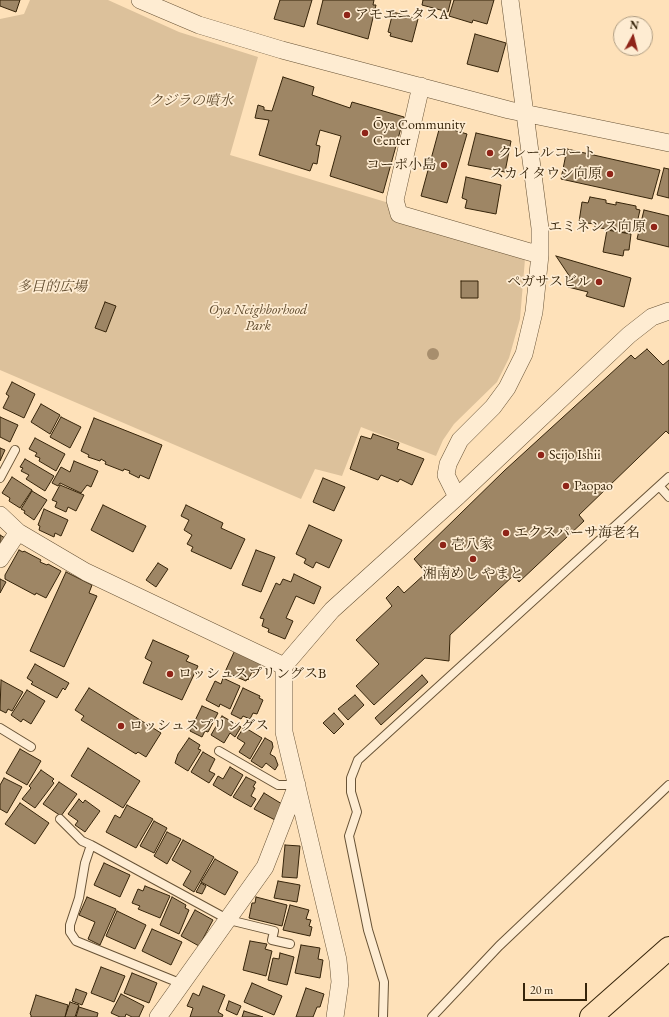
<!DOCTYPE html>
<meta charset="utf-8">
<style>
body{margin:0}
#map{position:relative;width:669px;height:1017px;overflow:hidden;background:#fee1b9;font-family:"EB Garamond",serif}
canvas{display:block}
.north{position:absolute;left:613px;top:16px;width:40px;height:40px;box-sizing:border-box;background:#feecd2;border:1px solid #ae9c82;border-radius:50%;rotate:7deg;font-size:11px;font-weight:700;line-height:16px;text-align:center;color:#36240a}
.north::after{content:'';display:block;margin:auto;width:14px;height:18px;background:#8f2418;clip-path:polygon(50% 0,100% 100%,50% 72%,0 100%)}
.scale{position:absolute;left:523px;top:983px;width:64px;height:18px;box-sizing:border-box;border:2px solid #36240a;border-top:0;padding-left:5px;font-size:12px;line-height:14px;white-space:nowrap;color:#36240a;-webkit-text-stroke:3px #feecd2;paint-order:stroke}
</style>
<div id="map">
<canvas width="669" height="1017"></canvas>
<div class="north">N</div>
<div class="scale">20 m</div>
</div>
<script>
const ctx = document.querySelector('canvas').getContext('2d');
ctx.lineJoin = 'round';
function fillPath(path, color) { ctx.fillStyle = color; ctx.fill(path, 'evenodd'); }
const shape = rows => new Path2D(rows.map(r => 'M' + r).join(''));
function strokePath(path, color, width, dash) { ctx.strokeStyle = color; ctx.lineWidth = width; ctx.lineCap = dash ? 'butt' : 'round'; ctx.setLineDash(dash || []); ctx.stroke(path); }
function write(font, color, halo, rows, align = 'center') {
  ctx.font = font + ' "EB Garamond","Noto Serif JP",serif'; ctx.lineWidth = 3.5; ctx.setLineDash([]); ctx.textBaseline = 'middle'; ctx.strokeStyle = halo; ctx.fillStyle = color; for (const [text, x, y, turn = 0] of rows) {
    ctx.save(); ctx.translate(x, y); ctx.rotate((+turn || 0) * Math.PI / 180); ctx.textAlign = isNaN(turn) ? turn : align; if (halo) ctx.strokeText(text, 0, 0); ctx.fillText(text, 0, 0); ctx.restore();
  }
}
const green = shape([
 [30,0,108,0,179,32,258,57,230,155,389,203,525,259,520,319,509,358,497,382,454,424,443,440,436,456,361,427,342,476,315,469,301,499,0,370,0,19,24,14]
]);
const building = shape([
 [0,0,20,0,16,12,0,6,0,0],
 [280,0,312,0,304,27,274,19,280,0],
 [323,0,374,0,373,5,376,5,368,39,317,24,323,0],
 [423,0,451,0,448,12,422,5,423,0],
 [454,0,494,0,487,24,473,20,472,23,449,16,454,0],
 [393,12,418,19,412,42,390,36,391,33,388,32,393,12],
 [475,34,506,43,498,72,467,64,475,34],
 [283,77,314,87,312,95,350,108,352,102,404,117,383,193,330,176,341,136,320,130,316,145,320,146,317,164,313,163,310,171,259,155,269,120,255,118,258,105,264,107,264,110,272,111,283,77],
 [440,126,467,134,447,203,421,196,440,126],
 [476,133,511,141,505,172,468,165,476,133],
 [567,149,660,170,652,199,561,179,567,149],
 [664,168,669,169,669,198,657,195,664,168],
 [466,177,501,185,496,214,465,208,467,200,462,198,466,177],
 [590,197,606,200,606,203,616,205,616,202,636,206,636,209,640,210,637,223,630,223,628,233,595,227,595,224,579,222,582,202,588,203,590,197],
 [644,210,669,216,669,247,637,239,644,210],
 [607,230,631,234,629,250,624,250,623,256,603,252,607,230],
 [556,256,631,278,624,307,586,296,588,292,568,287,570,277,556,256],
 [461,281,478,281,478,298,461,298,461,281],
 [105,302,116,306,106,332,95,328,105,302],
 [647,349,663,365,669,360,669,434,666,431,579,515,584,521,519,582,514,575,450,635,449,661,425,658,374,705,356,686,379,664,356,640,392,606,386,598,398,586,404,593,426,573,414,559,504,471,631,355,635,359,647,349],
 [12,382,35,394,24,418,3,408,9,396,6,394,12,382],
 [41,404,60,415,50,434,31,422,41,404],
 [0,417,18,425,10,442,0,437,0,417],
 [61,417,81,427,70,448,50,437,61,417],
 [94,418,162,445,149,479,140,475,139,478,129,473,130,471,124,469,123,471,105,464,106,462,101,459,100,461,88,457,89,455,81,451,94,418],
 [373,434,399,443,397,449,424,459,412,485,400,479,398,482,381,475,378,480,350,469,361,436,371,439,373,434],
 [35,438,65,454,56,471,39,461,40,458,35,456,37,453,29,449,35,438],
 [0,448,5,450,0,461,0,448],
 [25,459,54,476,45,491,26,479,29,475,21,471,23,468,20,467,25,459],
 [74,461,98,471,91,487,87,485,81,493,60,483,58,486,52,483,61,467,70,472,74,461],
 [12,477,32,490,20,508,9,501,10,498,2,493,12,477],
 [323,478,345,487,334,511,313,502,323,478],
 [60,485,84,495,76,511,68,507,66,512,55,507,57,502,52,500,60,485],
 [32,491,47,500,34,520,24,513,25,511,21,509,32,491],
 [103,505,146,526,133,552,91,530,103,505],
 [186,505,223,523,221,528,245,539,231,569,191,551,193,547,187,544,192,535,184,530,189,520,181,516,186,505],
 [44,509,68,520,61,536,55,533,54,537,39,530,40,526,38,525,44,509],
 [309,525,342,540,329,568,316,562,313,568,304,563,306,559,296,554,309,525],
 [0,535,5,538,0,546,0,535],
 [19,550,23,552,24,551,41,560,40,562,47,565,48,564,61,571,46,598,36,593,35,595,5,579,5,575,19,550],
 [256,550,275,557,261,592,242,585,256,550],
 [158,563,168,569,156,587,146,580,158,563],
 [66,572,92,585,89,593,97,596,64,667,30,651,66,572],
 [294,574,321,587,314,604,296,596,286,618,293,621,285,639,268,632,269,629,262,626,264,619,260,618,276,583,280,585,283,579,291,582,294,574],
 [0,579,6,582,0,593,0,579],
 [153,640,189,656,186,661,198,666,182,700,143,683,152,662,145,658,153,640],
 [235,650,262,662,257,674,252,672,248,680,247,679,246,681,225,672,235,650],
 [35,664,69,683,65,690,63,688,57,698,31,684,33,682,27,678,35,664],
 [422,675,428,682,381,725,375,718,422,675],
 [223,678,240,686,230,709,220,704,219,707,206,700,215,681,221,684,223,678],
 [1,680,23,692,12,711,8,709,6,713,0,710,1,680],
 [89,688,161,733,146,757,138,752,136,754,81,720,84,716,75,710,89,688],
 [243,688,260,696,259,698,263,700,257,714,253,713,250,719,243,716,241,719,231,714,243,688],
 [27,690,45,701,31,724,23,719,21,722,11,715,27,690],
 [355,695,364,705,348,720,338,709,355,695],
 [202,706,218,713,208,732,205,731,202,737,190,731,202,706],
 [334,713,344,724,334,734,323,723,334,713],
 [222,716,241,727,235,737,230,733,224,743,211,735,222,716],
 [244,727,262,738,250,759,239,752,245,743,237,738,244,727],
 [189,738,200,745,198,749,201,750,188,771,175,763,178,754,189,738],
 [265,738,272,742,273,747,270,754,275,757,278,765,275,770,266,763,262,768,251,761,265,738],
 [88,748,140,781,123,808,71,776,88,748],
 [20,749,41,761,27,785,6,773,20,749],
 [203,752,215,759,209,771,215,774,209,783,191,772,203,752],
 [230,767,243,775,231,796,213,785,218,776,223,779,230,767],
 [41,770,54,779,52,781,54,783,35,808,22,799,31,788,29,786,41,770],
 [246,777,256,782,253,787,255,788,251,796,256,799,251,807,233,797,246,777],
 [4,778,22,787,7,813,0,809,0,785,4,778],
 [59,782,77,794,61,816,43,804,59,782],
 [264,793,282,804,275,820,254,809,264,793],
 [79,799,83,803,85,800,100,811,85,832,75,825,78,821,68,814,79,799],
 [20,803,49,823,35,844,5,824,20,803],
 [127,805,153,819,136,848,106,832,115,815,120,818,127,805],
 [154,821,167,828,154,853,140,846,154,821],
 [167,832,181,839,167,864,154,856,167,832],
 [183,840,214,857,194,892,183,885,191,871,172,860,183,840],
 [285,845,300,846,297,878,282,877,285,845],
 [215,859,238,872,225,895,201,882,215,859],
 [104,863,130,875,120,897,94,885,104,863],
 [278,881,300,885,297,902,274,898,278,881],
 [201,883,206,886,202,894,196,892,201,883],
 [145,886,170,896,160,918,138,909,140,906,132,903,138,889,143,891,145,886],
 [87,897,116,909,100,945,88,939,95,922,79,915,87,897],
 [172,897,186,905,185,908,189,910,179,934,160,925,172,897],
 [256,897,287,905,282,926,249,918,252,903,255,903,256,897],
 [290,905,309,910,306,919,311,920,309,926,312,927,310,936,283,930,290,905],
 [195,910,213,920,199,946,181,936,195,910],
 [117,911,146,925,135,949,106,936,117,911],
 [152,929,182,942,171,965,142,951,152,929],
 [250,941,267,944,265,949,272,951,266,976,243,970,250,941],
 [301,945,320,948,318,959,323,960,320,978,295,973,301,945],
 [280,953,294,957,287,985,268,980,273,958,279,959,280,953],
 [101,967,125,976,114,1002,91,993,101,967],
 [132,973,157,983,149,1003,124,993,132,973],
 [252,983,282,996,274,1015,244,1002,252,983],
 [203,986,225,995,218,1012,223,1015,222,1017,190,1017,193,1008,187,1006,193,993,199,996,203,986],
 [306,988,324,994,320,1007,317,1007,313,1017,296,1017,306,988],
 [76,989,87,993,82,1005,72,1001,76,989],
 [121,994,144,1006,139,1017,132,1017,126,1014,125,1017,120,1017,111,1013,121,994],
 [36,995,68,1005,65,1017,31,1017,31,1015,30,1014,36,995],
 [229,1001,241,1006,237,1015,226,1010,229,1001],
 [70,1002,79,1005,75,1017,65,1017,70,1002],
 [79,1007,98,1013,97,1017,76,1017,79,1007],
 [244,1011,263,1017,242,1017,244,1011]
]);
const lane = shape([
 [0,478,15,450],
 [660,487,669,497],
 [0,728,31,747],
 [219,751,278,785,297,785],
 [60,819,82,841,91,845,229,920,274,931,272,940,290,944],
 [91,845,85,863,79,898,70,925,70,932,76,941,182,984],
 [383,1017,384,982,368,930,349,836,357,812,351,792,351,778,358,760,669,477],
 [432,1017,499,946,669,785]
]);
const street = shape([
 [140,0,199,25,282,50,509,110,669,143],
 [421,86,395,200,399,214,540,255],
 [457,497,446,475,448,464,460,440,493,407,507,388,524,354,534,312,540,255,540,228,510,0],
 [0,515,18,532,86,572,284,666],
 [0,559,18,532],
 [158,1017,265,867,297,785],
 [335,1017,340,982,338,960,284,732,284,666,332,610,457,497,629,335,652,317,669,311]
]);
const highway = shape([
 [591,1017,669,948]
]);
const trees = [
 [433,354]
];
const markers = [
 [347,15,4,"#8f2418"],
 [365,133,4,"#8f2418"],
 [490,153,4,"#8f2418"],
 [444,165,4,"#8f2418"],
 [610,174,4,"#8f2418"],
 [654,227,4,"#8f2418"],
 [599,282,4,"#8f2418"],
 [541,455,4,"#8f2418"],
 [566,486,4,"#8f2418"],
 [506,533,4,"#8f2418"],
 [443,545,4,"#8f2418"],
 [473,559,4,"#8f2418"],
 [170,674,4,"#8f2418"],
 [121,726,4,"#8f2418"]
];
const poiNames = [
 ["アモエニタスA",355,15],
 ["Ōya Community",373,125],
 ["Center",373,141],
 ["クレールコート",498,153],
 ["コーポ小島",436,165,"right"],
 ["スカイタウン向原",602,174,"right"],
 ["エミネンス向原",646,227,"right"],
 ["ペガサスビル",591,282,"right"],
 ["Seijo Ishii",549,455],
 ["Paopao",574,486],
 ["エクスパーサ海老名",514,533],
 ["壱八家",451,545],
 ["湘南めし やまと",473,574,"center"],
 ["ロッシュスプリングスB",178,674],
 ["ロッシュスプリングス",129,726]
];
const parkNames = [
 ["クジラの噴水",191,101],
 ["多目的広場",52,287],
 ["Ōya Neighborhood",258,310],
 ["Park",258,326]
];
fillPath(green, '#dcc19b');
fillPath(building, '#9e8665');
strokePath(building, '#36240a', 1);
strokePath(lane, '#685336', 10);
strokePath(street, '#685336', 18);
strokePath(highway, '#36240a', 24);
strokePath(lane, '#feecd2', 8);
strokePath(street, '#feecd2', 17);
strokePath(highway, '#fee1b9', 22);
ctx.fillStyle = '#a78e6d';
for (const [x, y] of trees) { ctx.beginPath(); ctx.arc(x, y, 6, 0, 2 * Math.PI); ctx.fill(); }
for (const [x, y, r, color] of markers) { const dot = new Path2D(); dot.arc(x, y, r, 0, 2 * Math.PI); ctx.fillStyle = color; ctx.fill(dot); strokePath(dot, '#feecd2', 1.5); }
write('14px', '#36240a', '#feecd2', poiNames, 'left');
write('italic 14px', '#604b2e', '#feecd2', parkNames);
</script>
